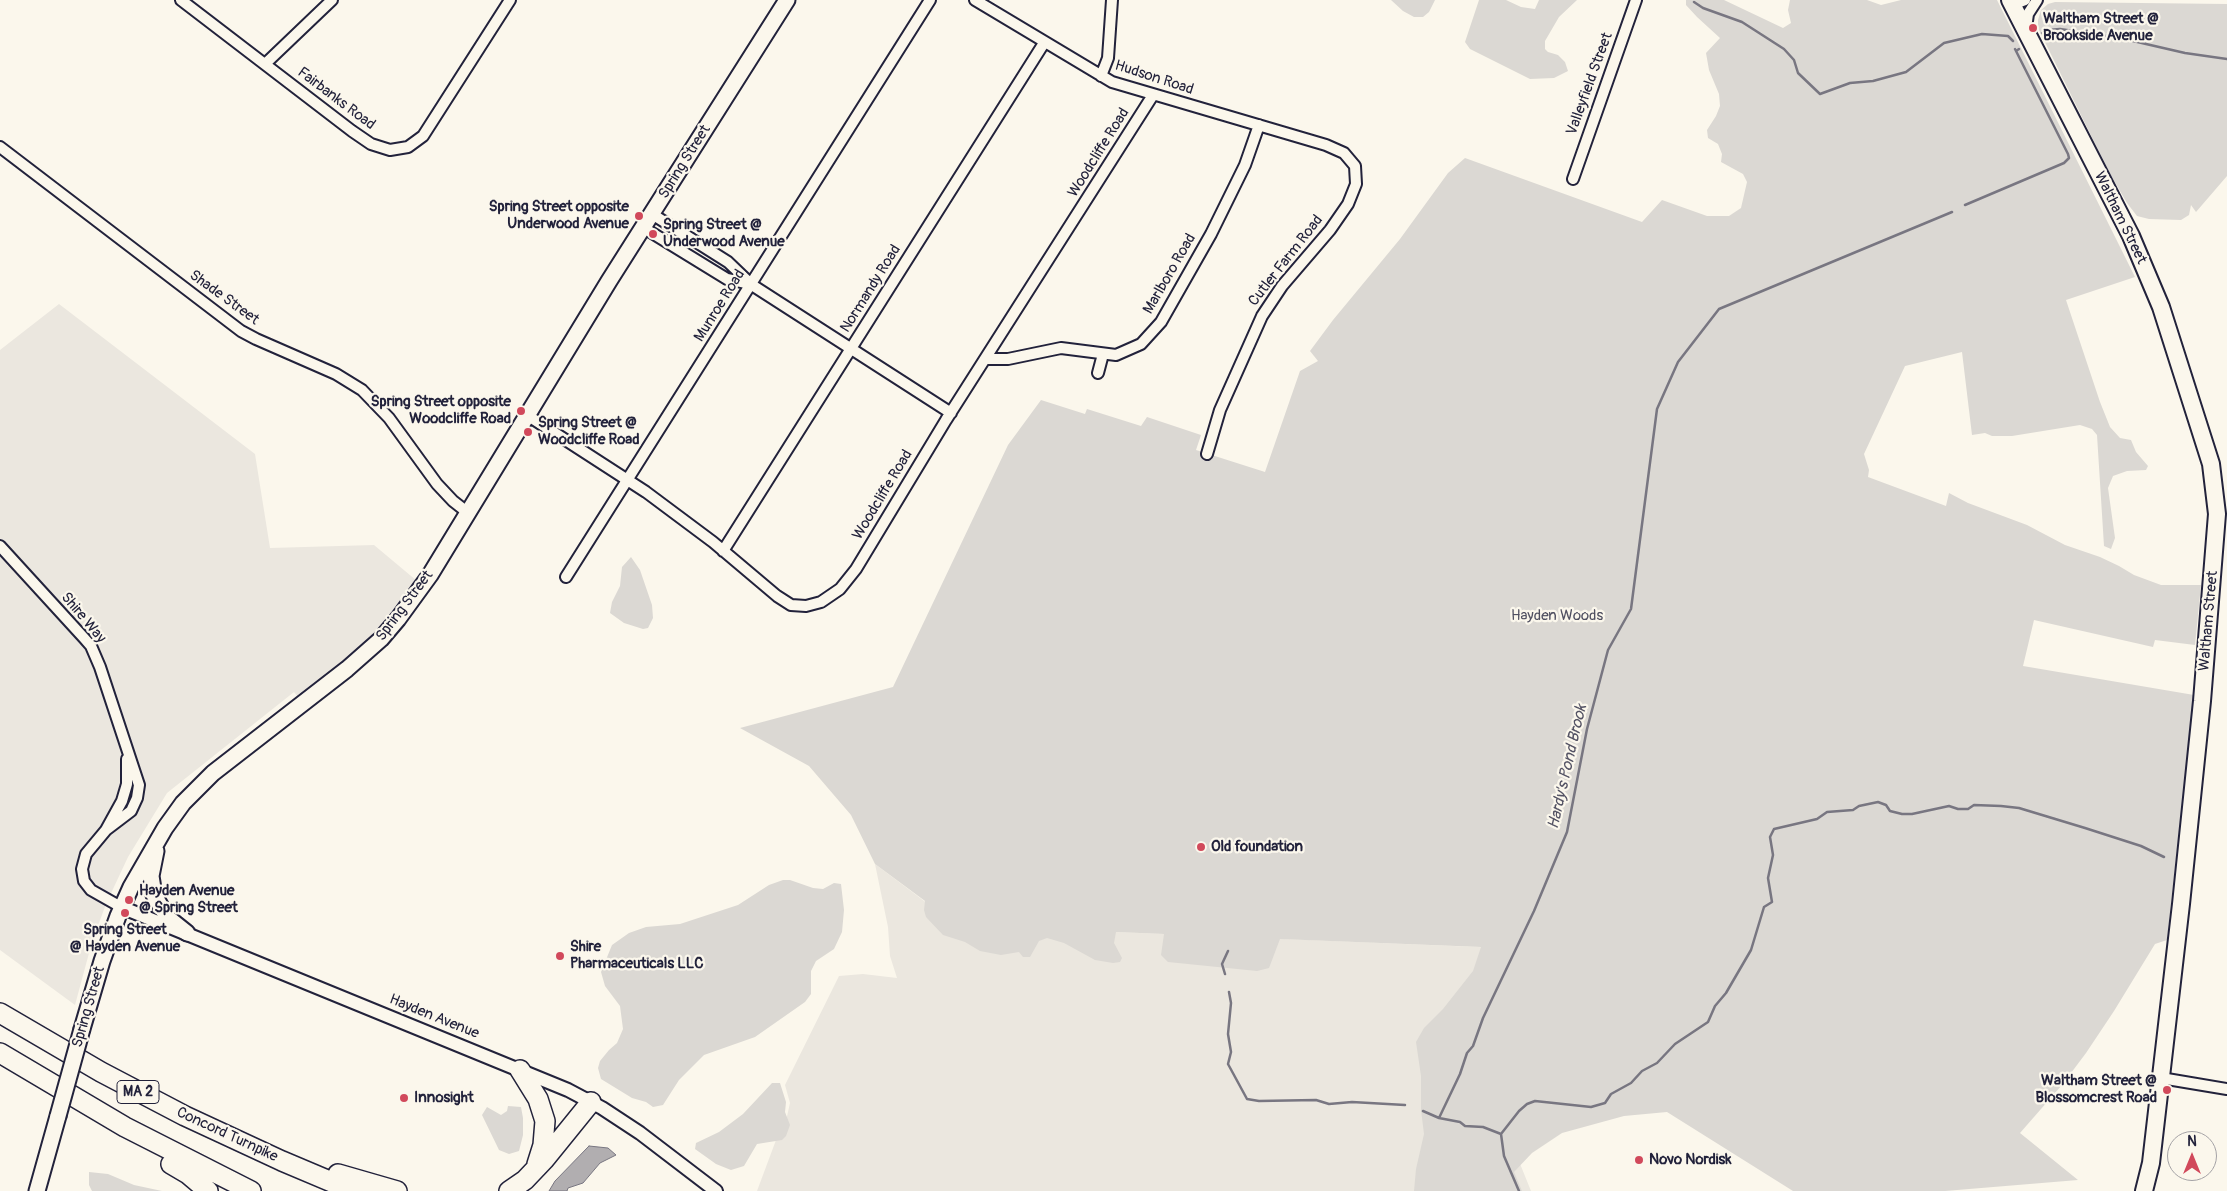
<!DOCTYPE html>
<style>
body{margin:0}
#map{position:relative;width:2227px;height:1191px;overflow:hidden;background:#fbf7ec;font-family:Pangolin,sans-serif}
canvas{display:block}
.north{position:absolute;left:2167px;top:1131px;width:50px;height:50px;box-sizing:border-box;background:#fbf7ec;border:1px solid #a4a2a5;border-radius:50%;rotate:0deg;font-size:14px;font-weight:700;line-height:20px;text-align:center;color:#22223b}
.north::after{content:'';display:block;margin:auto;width:18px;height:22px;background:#d1495b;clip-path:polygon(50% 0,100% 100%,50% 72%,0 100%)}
</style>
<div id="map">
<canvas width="2227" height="1191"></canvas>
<div class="north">N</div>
</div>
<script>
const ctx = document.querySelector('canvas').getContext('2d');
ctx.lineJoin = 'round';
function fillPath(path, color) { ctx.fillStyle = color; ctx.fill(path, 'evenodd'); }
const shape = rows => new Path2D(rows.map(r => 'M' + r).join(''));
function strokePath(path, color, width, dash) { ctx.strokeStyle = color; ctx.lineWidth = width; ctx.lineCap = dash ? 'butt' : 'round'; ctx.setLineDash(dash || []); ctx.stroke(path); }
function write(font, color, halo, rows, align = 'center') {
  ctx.font = font + ' Pangolin,sans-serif'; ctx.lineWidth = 4.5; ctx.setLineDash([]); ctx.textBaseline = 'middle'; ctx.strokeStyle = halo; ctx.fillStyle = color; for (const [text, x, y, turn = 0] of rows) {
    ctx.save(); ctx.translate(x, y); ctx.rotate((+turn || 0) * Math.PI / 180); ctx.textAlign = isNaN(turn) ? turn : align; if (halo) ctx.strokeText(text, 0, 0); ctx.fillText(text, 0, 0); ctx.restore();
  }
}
const built = shape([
 [59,304,255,454,270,548,374,545,417,581,384,624,347,659,299,698,294,692,167,793,128,857,106,904,92,942,75,1005,0,950,0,350],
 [875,864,952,922,1116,932,1574,951,1506,1129,1531,1191,757,1191,782,1124,786,1121,790,1103,785,1085,839,976,863,974,897,978,890,956,888,927]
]);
const green = shape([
 [1391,0,1435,0,1429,12,1423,17,1414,17,1403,11],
 [1479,0,1506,0,1521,7,1535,9,1539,0,1577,0,1559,17,1545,41,1545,49,1548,52,1558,55,1565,62,1568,71,1554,78,1530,79,1470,49,1465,42],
 [1686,0,1724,0,1783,28,1791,23,1788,10,1790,0,1867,0,1881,5,1901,0,1997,0,2135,277,2066,300,2100,402,2110,427,2120,438,2131,440,2136,452,2148,466,2146,470,2127,471,2113,476,2108,488,2115,538,2111,549,2104,546,2097,435,2092,429,2080,425,2012,436,1992,436,1985,433,1972,435,1962,352,1905,366,1864,454,1869,470,1868,477,1946,506,1949,493,1968,503,2027,525,2065,545,2100,557,2119,566,2134,575,2161,585,2201,585,2195,645,2155,640,2153,647,2034,620,2023,666,2194,695,2167,940,2155,944,2114,1011,2086,1053,2062,1085,2020,1133,2078,1180,1945,1191,1793,1191,1667,1112,1624,1116,1562,1133,1532,1153,1514,1172,1522,1191,1414,1191,1416,1169,1424,1134,1421,1110,1421,1076,1416,1042,1424,1028,1443,1009,1473,971,1481,947,1280,939,1269,968,1257,971,1168,962,1161,955,1164,934,1116,932,1114,943,1122,958,1120,962,1113,963,1095,960,1064,943,1047,938,1039,941,1030,957,1023,957,1019,952,1001,955,980,951,965,942,943,935,926,917,924,910,925,901,875,864,851,815,809,766,740,728,893,687,1008,445,1041,400,1085,414,1087,409,1141,426,1147,417,1201,435,1196,450,1265,472,1300,371,1318,361,1310,351,1333,320,1400,239,1448,173,1465,158,1642,222,1662,200,1707,216,1729,216,1741,208,1747,182,1743,174,1721,162,1722,154,1718,144,1708,138,1707,130,1716,116,1720,106,1719,94,1709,70,1706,53,1720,38,1697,17,1686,5],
 [2055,2,2227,4,2227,176,2196,212,2191,205,2189,215,2181,220,2149,219,2137,216,2127,203,2110,174,2038,28,2038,20,2041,10,2048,4],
 [631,557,640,570,652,605,653,618,648,628,643,629,624,623,610,613,612,602,620,586,622,567],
 [783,880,790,880,813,888,823,889,834,883,841,884,844,910,842,932,834,949,816,961,811,971,811,994,805,1002,755,1037,704,1055,679,1080,663,1105,653,1107,646,1102,632,1098,601,1079,598,1068,600,1061,609,1050,617,1043,623,1029,620,1006,605,986,601,972,612,945,629,933,646,927,680,924,738,905,769,885],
 [772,1083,780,1083,786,1102,785,1112,790,1125,786,1136,782,1140,757,1144,744,1166,731,1170,716,1164,695,1149,696,1143,719,1132,743,1114],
 [508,1106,521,1107,523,1118,523,1135,519,1151,509,1154,499,1150,482,1115,487,1107,501,1115,507,1111],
 [89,1172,108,1174,134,1185,162,1191,92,1191,89,1185]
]);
const water = shape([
 [589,1146,608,1148,616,1155,600,1163,583,1183,568,1188,567,1191,549,1191,555,1181,589,1146]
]);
const stream = shape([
 [1694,2,1703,8,1742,22,1784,49,1794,60,1798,73,1820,94,1850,83,1873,81,1906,72,1944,43,1982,34,2008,36,2013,41],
 [2042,33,2048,30,2060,29,2120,38,2185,53,2227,59],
 [2015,49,2016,51,2019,49],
 [1965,205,2064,163,2069,158,2068,154,2016,51],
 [1225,974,1222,964,1228,951],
 [1229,992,1231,1003,1228,1034,1231,1052,1228,1064,1247,1099,1259,1101,1316,1100,1329,1104,1352,1102,1405,1105],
 [1423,1111,1439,1118],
 [1501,1134,1519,1111,1527,1104,1535,1101,1591,1107,1605,1103,1611,1094,1631,1083,1642,1071,1657,1063,1675,1044,1708,1022,1715,1006,1726,993,1751,950,1764,907,1772,902,1768,878,1773,855,1770,837,1774,829,1817,819,1827,812,1853,810,1859,806,1878,802,1886,805,1890,811,1902,814,1912,814,1949,806,1958,809,1968,809,1974,805,2001,806,2019,808,2085,828,2141,846,2164,857],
 [1519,1191,1504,1156,1501,1134,1483,1127,1465,1126,1460,1122,1439,1118,1460,1074,1467,1053,1473,1046,1483,1018,1534,911,1567,832,1587,729,1608,650,1631,609,1657,409,1678,362,1719,309,1952,212]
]);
const minor = shape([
 [181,0,352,131,371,144,390,150,408,147,423,136,510,0],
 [975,0,1112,82,1326,145,1344,153,1355,166,1356,184,1348,204,1330,230,1282,286,1262,316,1220,410,1207,454],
 [2012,5,2025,0],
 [2026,28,2028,14,2037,0],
 [265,64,332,0],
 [1101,76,1108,58,1112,0],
 [0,147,241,331,256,339,336,374,362,390,389,418,437,484,453,501,467,512],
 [1573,179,1636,0],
 [652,214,728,262,752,285,951,413],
 [644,228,727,279,751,284],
 [986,359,1008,359,1061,348,1116,355,1141,344,1161,322,1211,234,1245,165,1259,125],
 [1098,373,1103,354],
 [527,415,646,492,713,542,777,596,791,605,806,606,821,602,840,589,856,569,946,420,1153,95],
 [0,546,84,638,91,646,100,667,139,785,137,798,131,811,106,830],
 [723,551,1044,43],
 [566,577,930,0],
 [121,907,91,890,84,881,82,869,86,854,106,830,122,801,127,784,127,759],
 [2161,1078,2227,1089]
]);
const tertiary = shape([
 [121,907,568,1090,602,1108,640,1133,716,1191]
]);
const secondary = shape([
 [156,851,151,876,154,895,167,917,187,933],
 [82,1029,102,961,118,916,131,887,165,828,183,803,213,773,347,669,381,639,398,619,430,575,609,281,787,0],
 [37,1191,58,1116]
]);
const primary = shape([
 [2010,0,2131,236,2161,307,2211,464,2217,514,2202,701,2181,904,2151,1163,2144,1191]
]);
const motorway = shape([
 [0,1013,101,1072,185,1116,282,1161,353,1191],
 [0,1053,125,1127,251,1191],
 [520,1070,538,1099,545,1121,543,1145,537,1164],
 [171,1164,188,1174,208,1191],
 [338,1174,397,1191],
 [509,1191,525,1180,544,1160,591,1102]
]);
const secondaryBridge = shape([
 [58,1116,82,1029]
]);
const markers = [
 [2033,28,5,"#d1495b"],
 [639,216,5,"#d1495b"],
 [653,234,5,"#d1495b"],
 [521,411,5,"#d1495b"],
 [528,432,5,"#d1495b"],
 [1201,847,5,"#d1495b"],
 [129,900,5,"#d1495b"],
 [125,913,5,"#d1495b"],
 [560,956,5,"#d1495b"],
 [2167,1090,5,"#d1495b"],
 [404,1098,5,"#d1495b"],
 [1639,1160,5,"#d1495b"]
];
const shields = [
 [138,1092,42]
];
const shieldNames = [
 ["MA 2",138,1092]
];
const poiNames = [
 ["Waltham Street @",2043,19],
 ["Brookside Avenue",2043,36],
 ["Spring Street opposite",629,207,"right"],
 ["Underwood Avenue",629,224,"right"],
 ["Spring Street @",663,225],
 ["Underwood Avenue",663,242],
 ["Spring Street opposite",511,402,"right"],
 ["Woodcliffe Road",511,419,"right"],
 ["Spring Street @",538,423],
 ["Woodcliffe Road",538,440],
 ["Old foundation",1211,847],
 ["Hayden Avenue",139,891],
 ["@ Spring Street",139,908],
 ["Spring Street",125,930,"center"],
 ["@ Hayden Avenue",125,947,"center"],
 ["Shire",570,947],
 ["Pharmaceuticals LLC",570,964],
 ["Waltham Street @",2157,1081,"right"],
 ["Blossomcrest Road",2157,1098,"right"],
 ["Innosight",414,1098],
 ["Novo Nordisk",1649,1160]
];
const streetNames = [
 ["Hudson Road",1154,78,18],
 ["Valleyfield Street",1590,84,-70],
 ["Fairbanks Road",336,99,37],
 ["Woodcliffe Road",1099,153,-58],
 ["Spring Street",685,162,-58],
 ["Waltham Street",2120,218,64],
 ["Cutler Farm Road",1286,261,-52],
 ["Marlboro Road",1170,274,-60],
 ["Normandy Road",871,289,-58],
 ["Shade Street",224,298,36],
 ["Munroe Road",720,306,-58],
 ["Woodcliffe Road",883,495,-59],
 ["Spring Street",405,606,-53],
 ["Shire Way",83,618,50],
 ["Waltham Street",2209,621,-85],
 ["Spring Street",89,1007,-74],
 ["Hayden Avenue",434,1017,22],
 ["Concord Turnpike",227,1135,25]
];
const parkNames = [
 ["Hayden Woods",1557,616]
];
const waterNames = [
 ["Hardy's Pond Brook",1568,767,-77]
];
fillPath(built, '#ebe7df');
fillPath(green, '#dbd8d3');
fillPath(water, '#b1aeb0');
strokePath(water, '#787681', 1);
strokePath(stream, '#787681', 2.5);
strokePath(minor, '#22223b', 14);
strokePath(tertiary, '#22223b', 16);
strokePath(secondary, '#22223b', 19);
strokePath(primary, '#22223b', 20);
strokePath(motorway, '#22223b', 22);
strokePath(minor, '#fbf7ec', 10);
strokePath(tertiary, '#fbf7ec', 12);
strokePath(secondary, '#fbf7ec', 15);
strokePath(primary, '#fbf7ec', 16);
strokePath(motorway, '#fbf7ec', 19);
strokePath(secondaryBridge, '#22223b', 19, []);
strokePath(secondaryBridge, '#fbf7ec', 15);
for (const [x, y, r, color] of markers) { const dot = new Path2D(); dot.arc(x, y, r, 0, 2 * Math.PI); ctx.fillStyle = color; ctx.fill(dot); strokePath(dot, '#fbf7ec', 2); }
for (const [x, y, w] of shields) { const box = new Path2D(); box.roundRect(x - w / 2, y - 11.5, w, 23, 4); ctx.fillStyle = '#fbf7ec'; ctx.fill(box); strokePath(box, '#22223b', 1); }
write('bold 14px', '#22223b', null, shieldNames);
write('bold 15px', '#22223b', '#fbf7ec', poiNames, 'left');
write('15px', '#22223b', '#fbf7ec', streetNames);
write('15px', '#505061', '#fbf7ec', parkNames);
write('italic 16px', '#545364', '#fbf7ec', waterNames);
</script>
